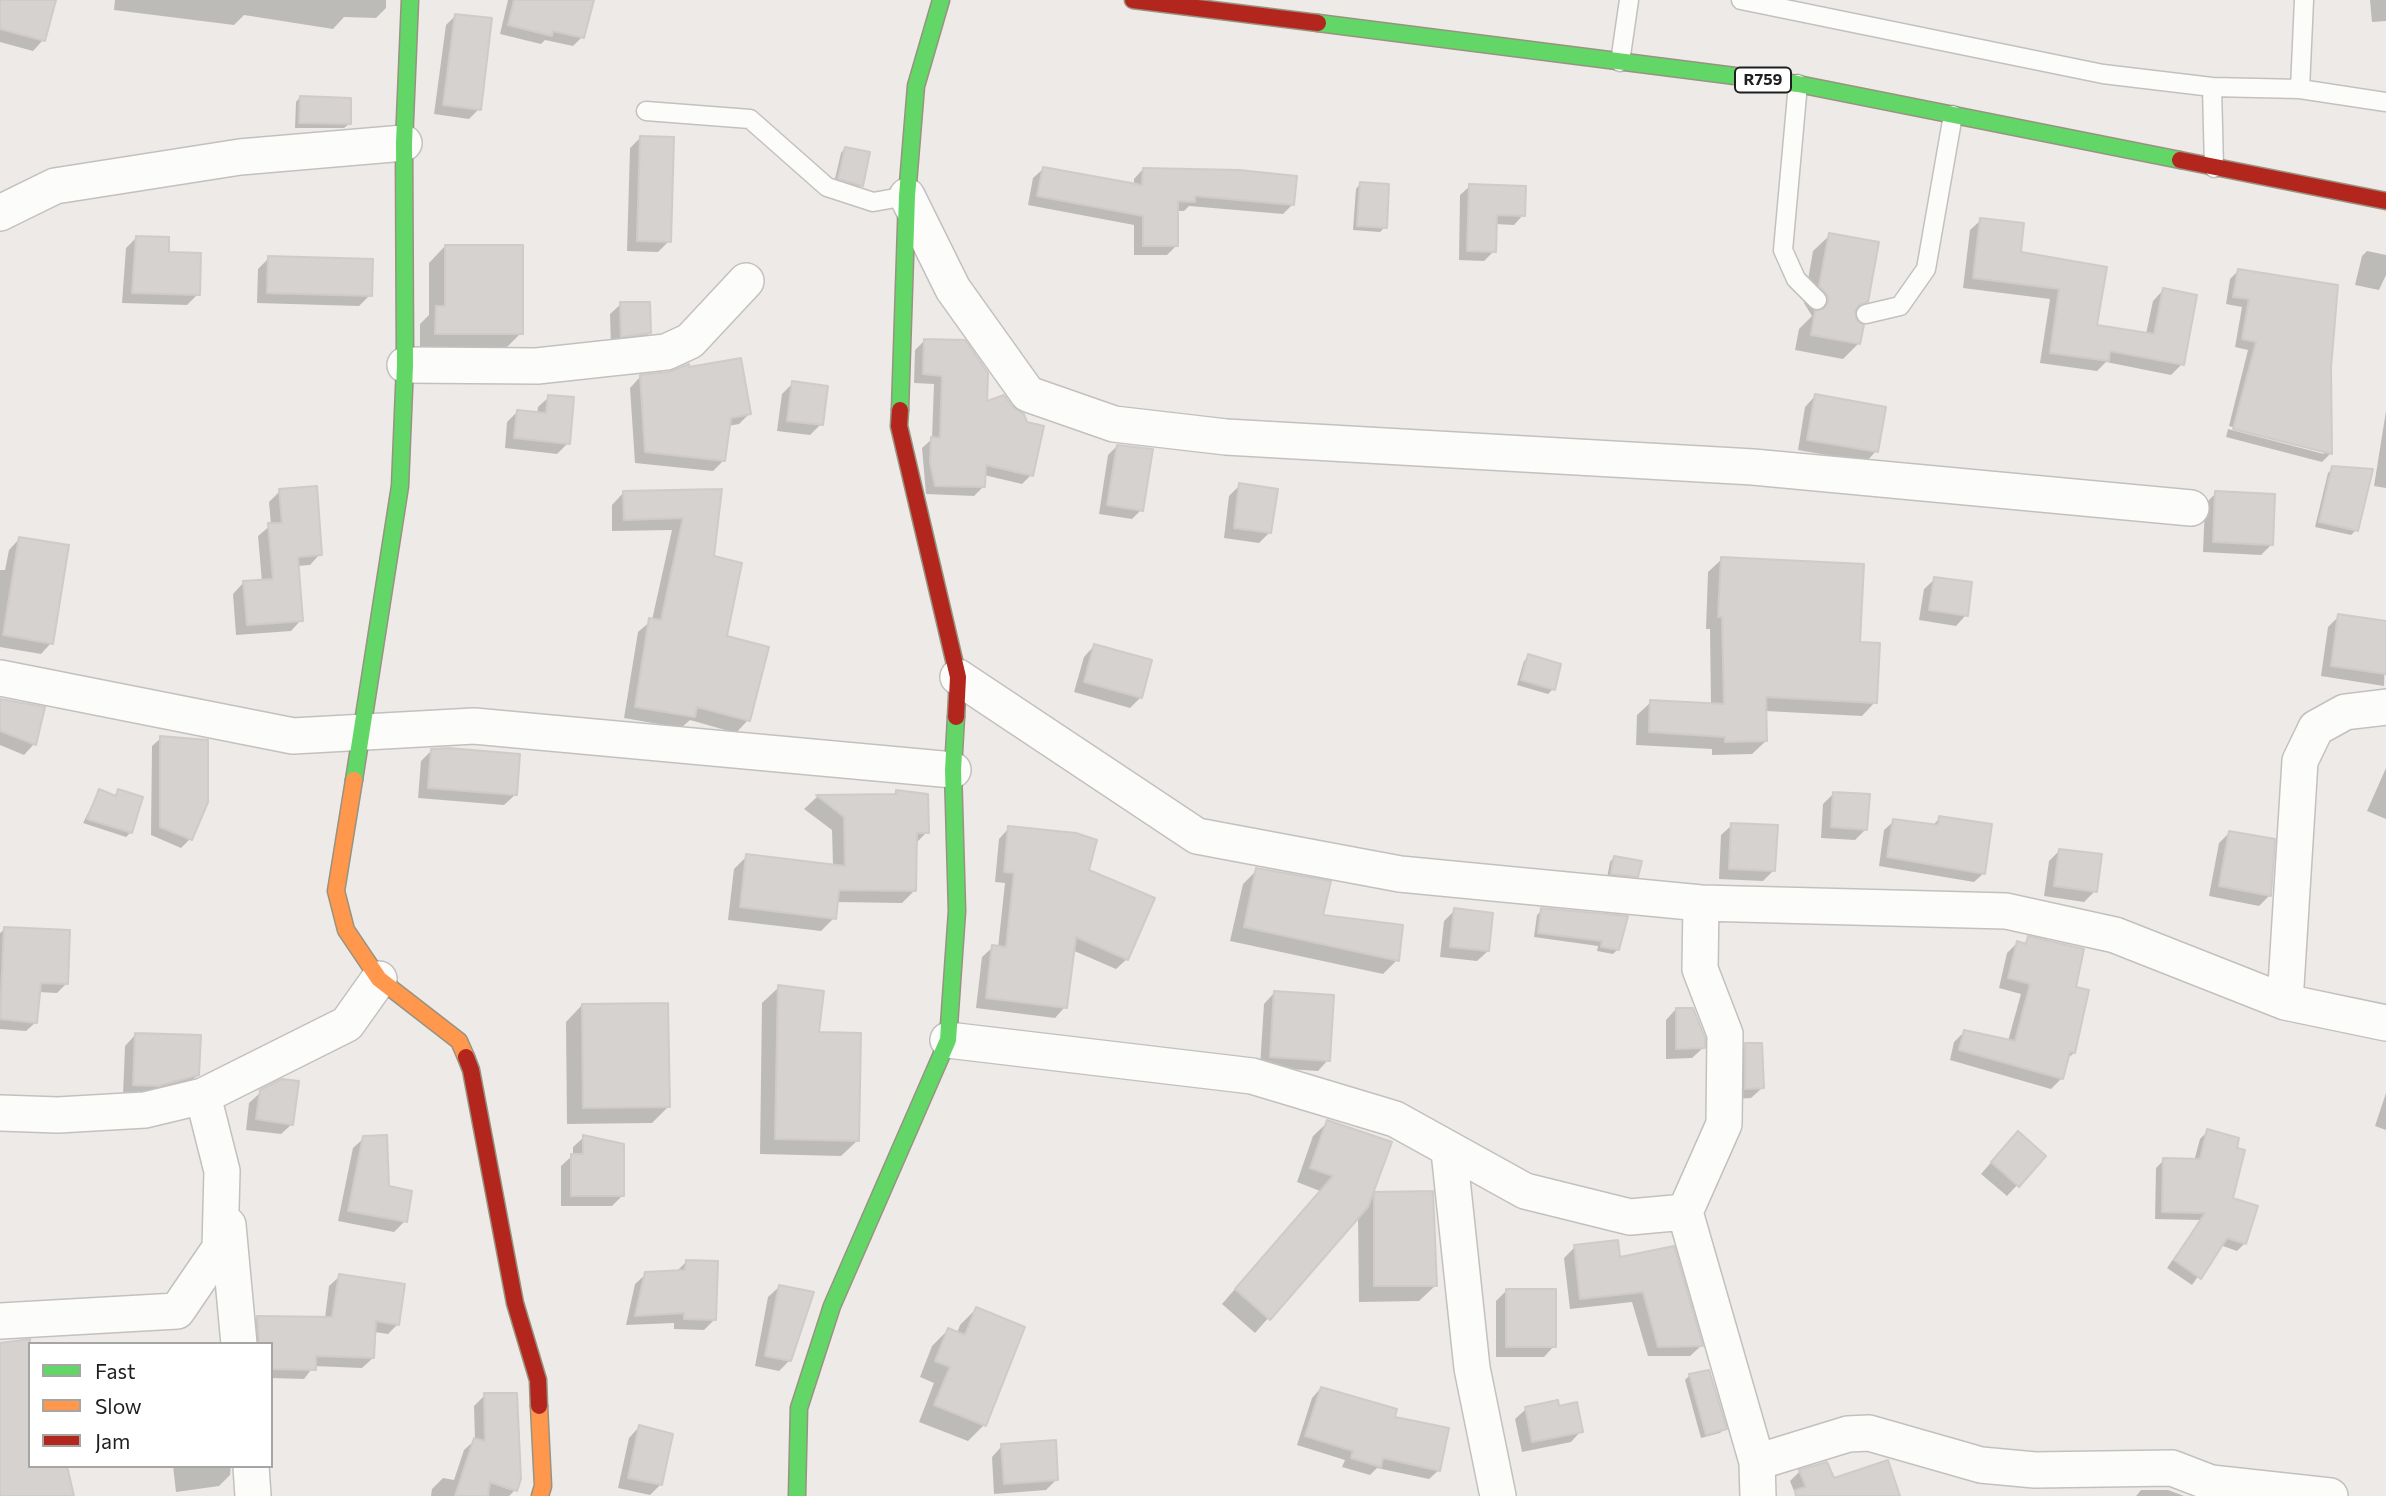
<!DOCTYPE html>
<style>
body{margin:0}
#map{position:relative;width:2386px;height:1496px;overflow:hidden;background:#edeae7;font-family:Commissioner,sans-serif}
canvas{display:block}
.legend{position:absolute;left:28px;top:1342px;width:245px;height:126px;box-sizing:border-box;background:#fff;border:2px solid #a5a5a5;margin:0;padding:9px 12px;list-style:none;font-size:21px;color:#1f1f1f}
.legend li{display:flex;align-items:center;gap:14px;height:35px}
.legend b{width:35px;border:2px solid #a5a5a5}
</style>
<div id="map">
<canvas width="2386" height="1496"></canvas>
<ul class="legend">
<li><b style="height:9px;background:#63d668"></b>Fast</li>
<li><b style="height:9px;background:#ff974d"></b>Slow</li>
<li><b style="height:9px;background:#b3261e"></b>Jam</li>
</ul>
</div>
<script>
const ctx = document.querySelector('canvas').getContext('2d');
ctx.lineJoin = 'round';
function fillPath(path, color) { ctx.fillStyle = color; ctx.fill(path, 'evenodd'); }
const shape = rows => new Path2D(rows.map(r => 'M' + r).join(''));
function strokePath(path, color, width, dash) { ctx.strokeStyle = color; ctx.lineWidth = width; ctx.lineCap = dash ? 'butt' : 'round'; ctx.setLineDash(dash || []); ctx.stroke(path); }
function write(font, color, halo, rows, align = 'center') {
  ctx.font = font + ' Commissioner,sans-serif'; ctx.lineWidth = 6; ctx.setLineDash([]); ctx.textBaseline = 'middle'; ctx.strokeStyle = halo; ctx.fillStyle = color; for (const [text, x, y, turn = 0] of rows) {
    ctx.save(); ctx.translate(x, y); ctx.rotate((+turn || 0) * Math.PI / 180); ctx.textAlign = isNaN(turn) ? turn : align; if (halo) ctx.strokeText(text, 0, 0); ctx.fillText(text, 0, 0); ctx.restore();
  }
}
const shadow = shape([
 [0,0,54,0,43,40,33,51,0,42],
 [115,0,386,0,386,8,376,18,344,17,333,29,244,15,234,25,114,10],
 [508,0,593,0,582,37,573,46,545,40,541,44,500,34],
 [2370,0,2386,0,2386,21,2372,22],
 [455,16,479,109,469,119,434,114,446,25],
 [300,97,349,124,344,128,295,128,296,102],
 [641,137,669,241,658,252,627,251,630,148],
 [845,148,861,185,857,190,834,183,841,153],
 [1043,169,1134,186,1134,179,1143,169,1293,204,1283,214,1189,206,1184,211,1177,211,1177,245,1167,255,1134,255,1134,225,1028,205,1033,178],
 [1360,184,1385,227,1380,232,1353,230,1356,189],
 [1470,186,1523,215,1514,225,1495,224,1494,251,1484,261,1459,260,1460,195],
 [1981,220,2019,254,2105,269,2095,327,2146,334,2153,301,2163,290,2182,364,2171,375,2106,362,2097,371,2040,363,2050,299,1963,288,1970,230],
 [1830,235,1867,301,1854,314,1859,343,1843,359,1795,350,1799,329,1812,316,1804,303,1813,251],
 [137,237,167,253,198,294,187,305,122,303,126,248],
 [445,246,521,333,505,349,420,349,420,324,429,315,429,263],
 [2367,251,2386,255,2386,275,2379,290,2355,285,2362,256],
 [269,258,370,295,359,306,257,303,258,269],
 [2238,271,2329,368,2330,454,2322,462,2226,437,2228,429,2324,454,2324,451,2229,426,2248,350,2235,347,2242,307,2226,304,2230,279],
 [621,304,649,333,638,344,611,346,610,314],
 [925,340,985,404,1011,408,1031,475,1022,484,984,475,984,486,974,496,926,494,922,448,932,439,934,384,914,383,915,350],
 [640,377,749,414,739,424,728,426,724,460,713,471,635,463,630,388],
 [793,383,821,424,810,435,777,431,782,394],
 [1815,396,1876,451,1866,462,1798,450,1805,407],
 [549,397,568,443,557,454,505,448,507,422,518,411,537,414,538,407],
 [2386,411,2386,488,2374,486],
 [1117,446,1141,510,1132,519,1099,514,1108,455],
 [2333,468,2356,530,2351,535,2315,527,2328,473],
 [1240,485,1269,533,1259,543,1224,538,1229,496],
 [280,491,320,554,310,565,297,566,301,620,291,631,236,635,233,594,243,583,262,582,258,536,271,525,269,502],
 [720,491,712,558,725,637,748,720,736,733,690,720,681,728,624,718,638,632,652,620,672,530,612,531,612,505,624,492],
 [2216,493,2272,544,2261,555,2203,552,2205,504],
 [19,539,51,643,41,654,0,647,0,570,5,570,9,550],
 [1722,559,1875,702,1862,716,1765,711,1766,741,1752,754,1712,755,1712,749,1636,745,1637,715,1651,702,1711,705,1710,629,1706,629,1708,572],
 [1935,579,1966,615,1956,626,1919,620,1924,589],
 [2339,616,2386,623,2384,686,2321,676,2328,627],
 [1094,646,1141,697,1130,708,1074,692,1084,657],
 [1529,656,1553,689,1548,694,1517,685,1524,661],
 [0,700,43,709,34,744,24,755,0,745],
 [161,738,190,839,181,848,151,835,152,746],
 [432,750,515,795,504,805,418,798,421,761],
 [2386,768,2386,819,2367,811],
 [99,791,113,797,119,791,131,832,126,837,83,823],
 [896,792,927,832,915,844,915,890,902,903,836,902,834,918,821,931,728,920,734,869,747,856,833,866,832,830,804,809,817,797,892,796],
 [1834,793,1866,829,1855,840,1821,838,1823,804],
 [1940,818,1984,873,1974,882,1879,866,1884,830,1894,821,1932,826],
 [1732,825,1774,870,1763,881,1719,879,1721,835],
 [1009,828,1087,872,1127,959,1116,969,1072,950,1065,1007,1055,1018,976,1008,982,957,993,947,998,948,1005,883,995,882,999,839],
 [2229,833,2270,895,2259,906,2209,896,2219,843],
 [2060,850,2095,891,2084,902,2044,896,2049,861],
 [1614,857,1636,876,1631,881,1607,878,1610,862],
 [1257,870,1321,917,1397,960,1383,974,1230,941,1243,884],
 [1455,910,1488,951,1477,961,1440,957,1444,921],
 [1542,910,1626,918,1618,949,1613,954,1597,951,1598,946,1534,937,1537,915],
 [5,929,66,984,57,993,38,992,36,1022,26,1031,0,1029,0,933],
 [2029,938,2074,988,2074,1053,2066,1060,2061,1079,2051,1089,1950,1060,1954,1042,1964,1032,2008,1041,2021,994,1999,988,2007,953,2017,943,2023,944],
 [779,987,817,1034,858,1140,841,1156,760,1154,762,1003],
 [1274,993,1328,1060,1318,1071,1260,1067,1264,1004],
 [582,1005,668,1107,652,1123,567,1124,566,1022],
 [1676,1009,1703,1048,1692,1058,1666,1059,1666,1020],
 [135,1035,198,1075,187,1085,146,1096,123,1095,125,1046],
 [1746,1045,1762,1088,1751,1098,1735,1099,1735,1056],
 [261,1092,292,1124,281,1134,246,1130,249,1103],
 [2386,1093,2386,1130,2375,1126],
 [1328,1122,1371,1194,1431,1193,1436,1285,1419,1301,1359,1302,1358,1216,1255,1333,1222,1304,1320,1191,1297,1182,1313,1136],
 [2208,1131,2245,1243,2237,1251,2220,1245,2192,1285,2167,1268,2200,1220,2155,1219,2156,1168,2164,1160,2194,1161,2200,1139],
 [584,1137,623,1195,612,1206,561,1206,561,1166,573,1155,573,1147],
 [364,1138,405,1221,394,1232,338,1221,353,1148],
 [2007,1144,2044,1156,2007,1196,1981,1174],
 [1575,1247,1619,1259,1701,1346,1690,1356,1648,1356,1632,1302,1570,1309,1564,1258],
 [686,1262,715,1319,704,1330,674,1329,674,1323,626,1325,635,1284,646,1274,676,1272],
 [340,1276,398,1324,388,1334,374,1332,373,1358,362,1368,314,1366,304,1379,271,1378,271,1344,249,1344,247,1327,257,1317,325,1318,329,1286],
 [779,1287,790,1360,779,1371,755,1366,768,1297],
 [1506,1291,1554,1346,1544,1357,1496,1357,1496,1301],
 [976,1309,984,1425,968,1441,919,1422,934,1383,920,1377,932,1346,948,1330,957,1333,960,1325],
 [1689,1376,1725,1428,1720,1433,1701,1438,1685,1380],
 [1321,1388,1393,1418,1439,1470,1429,1479,1377,1468,1370,1475,1342,1467,1345,1460,1297,1445,1312,1398],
 [485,1395,515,1490,509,1496,431,1496,432,1489,443,1478,454,1480,464,1450,475,1440,474,1406],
 [482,1477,511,1487,511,1490,481,1480],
 [1558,1408,1581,1431,1571,1442,1522,1452,1515,1419,1526,1409],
 [639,1427,660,1485,650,1495,618,1488,629,1438],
 [1002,1446,1057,1479,1046,1490,994,1494,992,1457],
 [1826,1464,1833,1480,1898,1496,1796,1496,1790,1481,1799,1472],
 [173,1466,231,1466,230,1475,219,1486,176,1492],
 [2141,1490,2168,1490,2184,1496,2136,1496]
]);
const building = shape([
 [0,0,56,0,45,41,0,29,0,0],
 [514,0,594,0,584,38,553,31,552,36,508,25,514,0],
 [455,14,492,18,481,110,443,105,455,14],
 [300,96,351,98,351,124,299,123,300,96],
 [640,136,674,137,671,242,637,241,640,136],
 [845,147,870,152,863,186,838,179,845,147],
 [1043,167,1142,185,1143,168,1239,170,1297,176,1294,205,1195,196,1195,202,1178,201,1178,246,1143,246,1143,216,1037,196,1043,167],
 [1360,182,1389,184,1387,228,1357,226,1360,182],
 [1469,184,1526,186,1525,216,1497,215,1496,252,1467,251,1469,184],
 [1980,218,2024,223,2021,252,2107,267,2097,325,2154,334,2163,288,2197,295,2184,365,2110,351,2109,361,2050,353,2059,289,1973,278,1980,218],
 [1829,233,1879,242,1868,302,1859,305,1855,311,1857,321,1864,325,1860,344,1811,335,1815,311,1824,308,1828,302,1828,296,1819,286,1829,233],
 [136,236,169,237,169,252,201,253,200,295,132,293,136,236],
 [445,245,523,245,523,334,435,334,436,306,445,306,445,245],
 [268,256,373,259,372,296,267,293,268,256],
 [2238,269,2338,285,2331,368,2332,454,2233,429,2256,342,2242,339,2249,299,2233,297,2238,269],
 [620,302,650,302,651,333,621,337,620,302],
 [924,339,965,340,988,373,987,401,1004,395,1012,406,1024,414,1027,422,1044,426,1033,476,986,465,985,487,935,486,930,463,931,437,940,438,942,376,923,374,924,339],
 [741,358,751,414,731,418,725,461,645,452,640,375,669,372,689,364,689,367,741,358],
 [792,381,828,386,823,425,787,421,792,381],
 [1815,394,1886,407,1878,452,1807,440,1815,394],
 [548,395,574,397,570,444,514,438,517,410,546,413,548,395],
 [1117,445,1153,449,1143,511,1107,505,1117,445],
 [2332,466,2373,469,2358,531,2319,522,2332,466],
 [1239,483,1278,489,1271,533,1234,528,1239,483],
 [317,486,322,555,298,557,303,621,247,625,243,581,273,579,268,523,282,523,279,489,317,486],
 [722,489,714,556,742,563,727,636,769,647,750,721,697,707,695,717,635,707,649,618,661,620,683,518,624,520,623,491,722,489],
 [2215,491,2275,494,2273,545,2213,542,2215,491],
 [19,537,69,545,53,644,3,635,19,537],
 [1721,557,1864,564,1860,642,1880,643,1877,703,1766,697,1767,741,1725,742,1725,737,1649,732,1650,700,1724,704,1722,617,1718,617,1721,557],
 [1934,577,1972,582,1968,616,1929,610,1934,577],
 [2338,614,2386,621,2386,674,2331,666,2338,614],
 [1094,644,1152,660,1142,698,1084,682,1094,644],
 [1528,654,1561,664,1555,690,1521,680,1528,654],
 [0,699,45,707,36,745,0,731,0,699],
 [160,736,208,740,208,802,192,840,160,827,160,736],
 [448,748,520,754,517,795,428,788,431,749,448,748],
 [99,789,116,796,118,789,143,797,132,833,87,819,99,789],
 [896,790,928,794,929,833,917,833,916,891,839,890,836,919,740,907,746,854,845,866,844,817,816,795,896,794,896,790],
 [1833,792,1870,794,1867,830,1831,827,1833,792],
 [1939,816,1992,824,1985,874,1887,857,1893,819,1938,825,1939,816],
 [1731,823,1778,825,1775,871,1729,869,1731,823],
 [1008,826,1076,833,1097,840,1089,870,1155,898,1128,960,1076,937,1067,1008,986,998,992,945,1006,947,1014,873,1004,872,1008,826],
 [2229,831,2275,839,2271,896,2219,886,2229,831],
 [2059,849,2102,854,2097,892,2054,886,2059,849],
 [1614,856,1642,861,1638,877,1611,874,1614,856],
 [1256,868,1331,881,1323,915,1403,925,1399,961,1244,927,1256,868],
 [1454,908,1493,913,1489,951,1450,947,1454,908],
 [1541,908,1628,916,1619,950,1601,947,1602,941,1538,933,1541,908],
 [4,927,70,930,68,984,41,983,37,1023,0,1019,4,927],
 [2028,936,2084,949,2076,987,2089,990,2075,1053,2070,1052,2063,1079,1959,1050,1964,1030,2015,1041,2030,984,2008,978,2017,941,2026,944,2028,936],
 [778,985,824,991,819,1032,861,1033,859,1141,775,1139,778,985],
 [1274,991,1334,995,1330,1061,1270,1057,1274,991],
 [668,1003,670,1107,583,1108,582,1004,668,1003],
 [1676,1008,1693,1008,1705,1038,1705,1048,1676,1049,1676,1008],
 [135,1033,201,1035,199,1075,158,1086,133,1085,135,1033],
 [1745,1043,1762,1043,1764,1088,1745,1089,1745,1043],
 [282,1079,299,1081,293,1125,256,1119,260,1090,282,1079],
 [1327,1120,1392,1142,1368,1207,1270,1320,1235,1289,1333,1176,1310,1168,1327,1120],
 [2207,1129,2239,1138,2237,1148,2245,1150,2233,1198,2258,1206,2246,1244,2227,1238,2201,1279,2174,1260,2205,1213,2162,1212,2163,1158,2200,1159,2207,1129],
 [2018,1131,2046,1156,2019,1187,1991,1162,2018,1131],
 [387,1135,389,1186,412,1191,407,1222,348,1211,363,1136,387,1135],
 [583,1135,624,1144,624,1196,571,1196,571,1154,583,1154,583,1135],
 [1433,1191,1437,1286,1374,1286,1374,1192,1433,1191],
 [1618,1240,1620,1257,1674,1246,1703,1346,1658,1347,1643,1292,1580,1299,1574,1245,1618,1240],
 [686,1260,718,1261,716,1320,684,1319,684,1313,635,1316,645,1272,685,1270,686,1260],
 [339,1274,405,1284,399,1325,376,1321,374,1358,316,1356,316,1370,271,1369,271,1344,259,1344,257,1316,332,1317,339,1274],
 [779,1285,814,1292,791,1361,765,1356,779,1285],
 [1506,1289,1556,1289,1556,1347,1506,1347,1506,1289],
 [976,1307,1025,1327,986,1426,934,1405,950,1367,935,1361,948,1328,965,1335,976,1307],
 [30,1339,30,1466,67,1466,74,1496,0,1496,0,1343,30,1339],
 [1709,1370,1727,1429,1706,1435,1689,1374,1709,1370],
 [1321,1387,1397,1409,1395,1417,1449,1428,1440,1471,1383,1458,1381,1467,1351,1458,1353,1451,1305,1436,1321,1387],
 [484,1393,517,1393,521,1479,517,1491,490,1482,488,1496,455,1496,474,1438,485,1441,484,1393],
 [1558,1400,1559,1406,1577,1402,1583,1432,1532,1442,1525,1407,1558,1400],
 [639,1425,673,1434,662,1485,628,1478,639,1425],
 [1056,1440,1058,1480,1004,1484,1001,1444,1056,1440],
 [1888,1460,1900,1496,1796,1496,1795,1490,1806,1487,1799,1470,1827,1462,1834,1478,1888,1460]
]);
const lane = shape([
 [1741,0,2103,74,2212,87,2300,89,2386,102],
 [1620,62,1629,0],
 [1798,84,1783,250,1796,279,1817,300],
 [2212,87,2214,168],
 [2300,89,2304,0],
 [646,111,750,119,827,187,873,202,907,196],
 [1866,314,1900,306,1926,269,1953,115]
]);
const street = shape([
 [907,196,953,289,1028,394,1114,424,1226,437,1753,467,2191,508],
 [0,213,55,186,240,157,404,143],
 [405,365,537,366,666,352,690,341,746,281],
 [958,677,1197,836,1400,874,1701,903,2006,911,2115,935,2285,1002,2386,1023],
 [0,678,293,736,474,726,953,770],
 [1701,903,1700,969,1725,1034,1724,1124,1685,1212,1757,1462,1758,1496],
 [2285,1002,2300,761,2316,728,2345,712,2386,707],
 [948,1040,1252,1076,1395,1119,1525,1191,1630,1217,1685,1212],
 [0,1113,58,1115,145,1110,203,1096,347,1024,379,979],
 [1449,1151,1472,1368,1498,1496],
 [228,1225,239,1344],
 [0,1321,177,1311,220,1248,222,1171,203,1096],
 [1757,1462,1848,1434,1869,1433,1981,1465,2035,1470,2172,1468,2211,1483,2330,1496],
 [251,1466,253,1496]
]);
const fast = shape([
 [1318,23,1798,84,2180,160],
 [900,410,907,196,916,86,941,0],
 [354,780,400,486,405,365,404,143,410,0],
 [797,1496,799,1408,832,1306,948,1040,957,911,953,770,956,717]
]);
const slow = shape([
 [354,780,336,891,346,930,379,979,459,1041,466,1057],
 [539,1406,543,1486,540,1496]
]);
const jam = shape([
 [1133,0,1318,23],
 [2180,160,2386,201],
 [900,410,899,426,958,677,956,717],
 [466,1057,471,1070,515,1303,538,1380,539,1406]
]);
const shields = [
 [1763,80,56]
];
const shieldNames = [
 ["R759",1763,80]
];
fillPath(shadow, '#0003');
fillPath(building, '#d5d2d0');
strokePath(building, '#d0cbc9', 2);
strokePath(lane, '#c3c1c0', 21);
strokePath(street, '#c3c1c0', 38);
strokePath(fast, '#979380', 19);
strokePath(slow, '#979380', 19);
strokePath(jam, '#979380', 19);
strokePath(lane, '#fcfcfb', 18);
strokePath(street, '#fcfcfb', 35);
strokePath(fast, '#63d668', 16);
strokePath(slow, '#ff974d', 16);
strokePath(jam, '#b3261e', 16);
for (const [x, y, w] of shields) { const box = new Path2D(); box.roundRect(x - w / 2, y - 12.5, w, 25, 5); ctx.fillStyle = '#fff'; ctx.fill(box); strokePath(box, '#1f1f1f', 2); }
write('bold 16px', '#1f1f1f', null, shieldNames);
</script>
